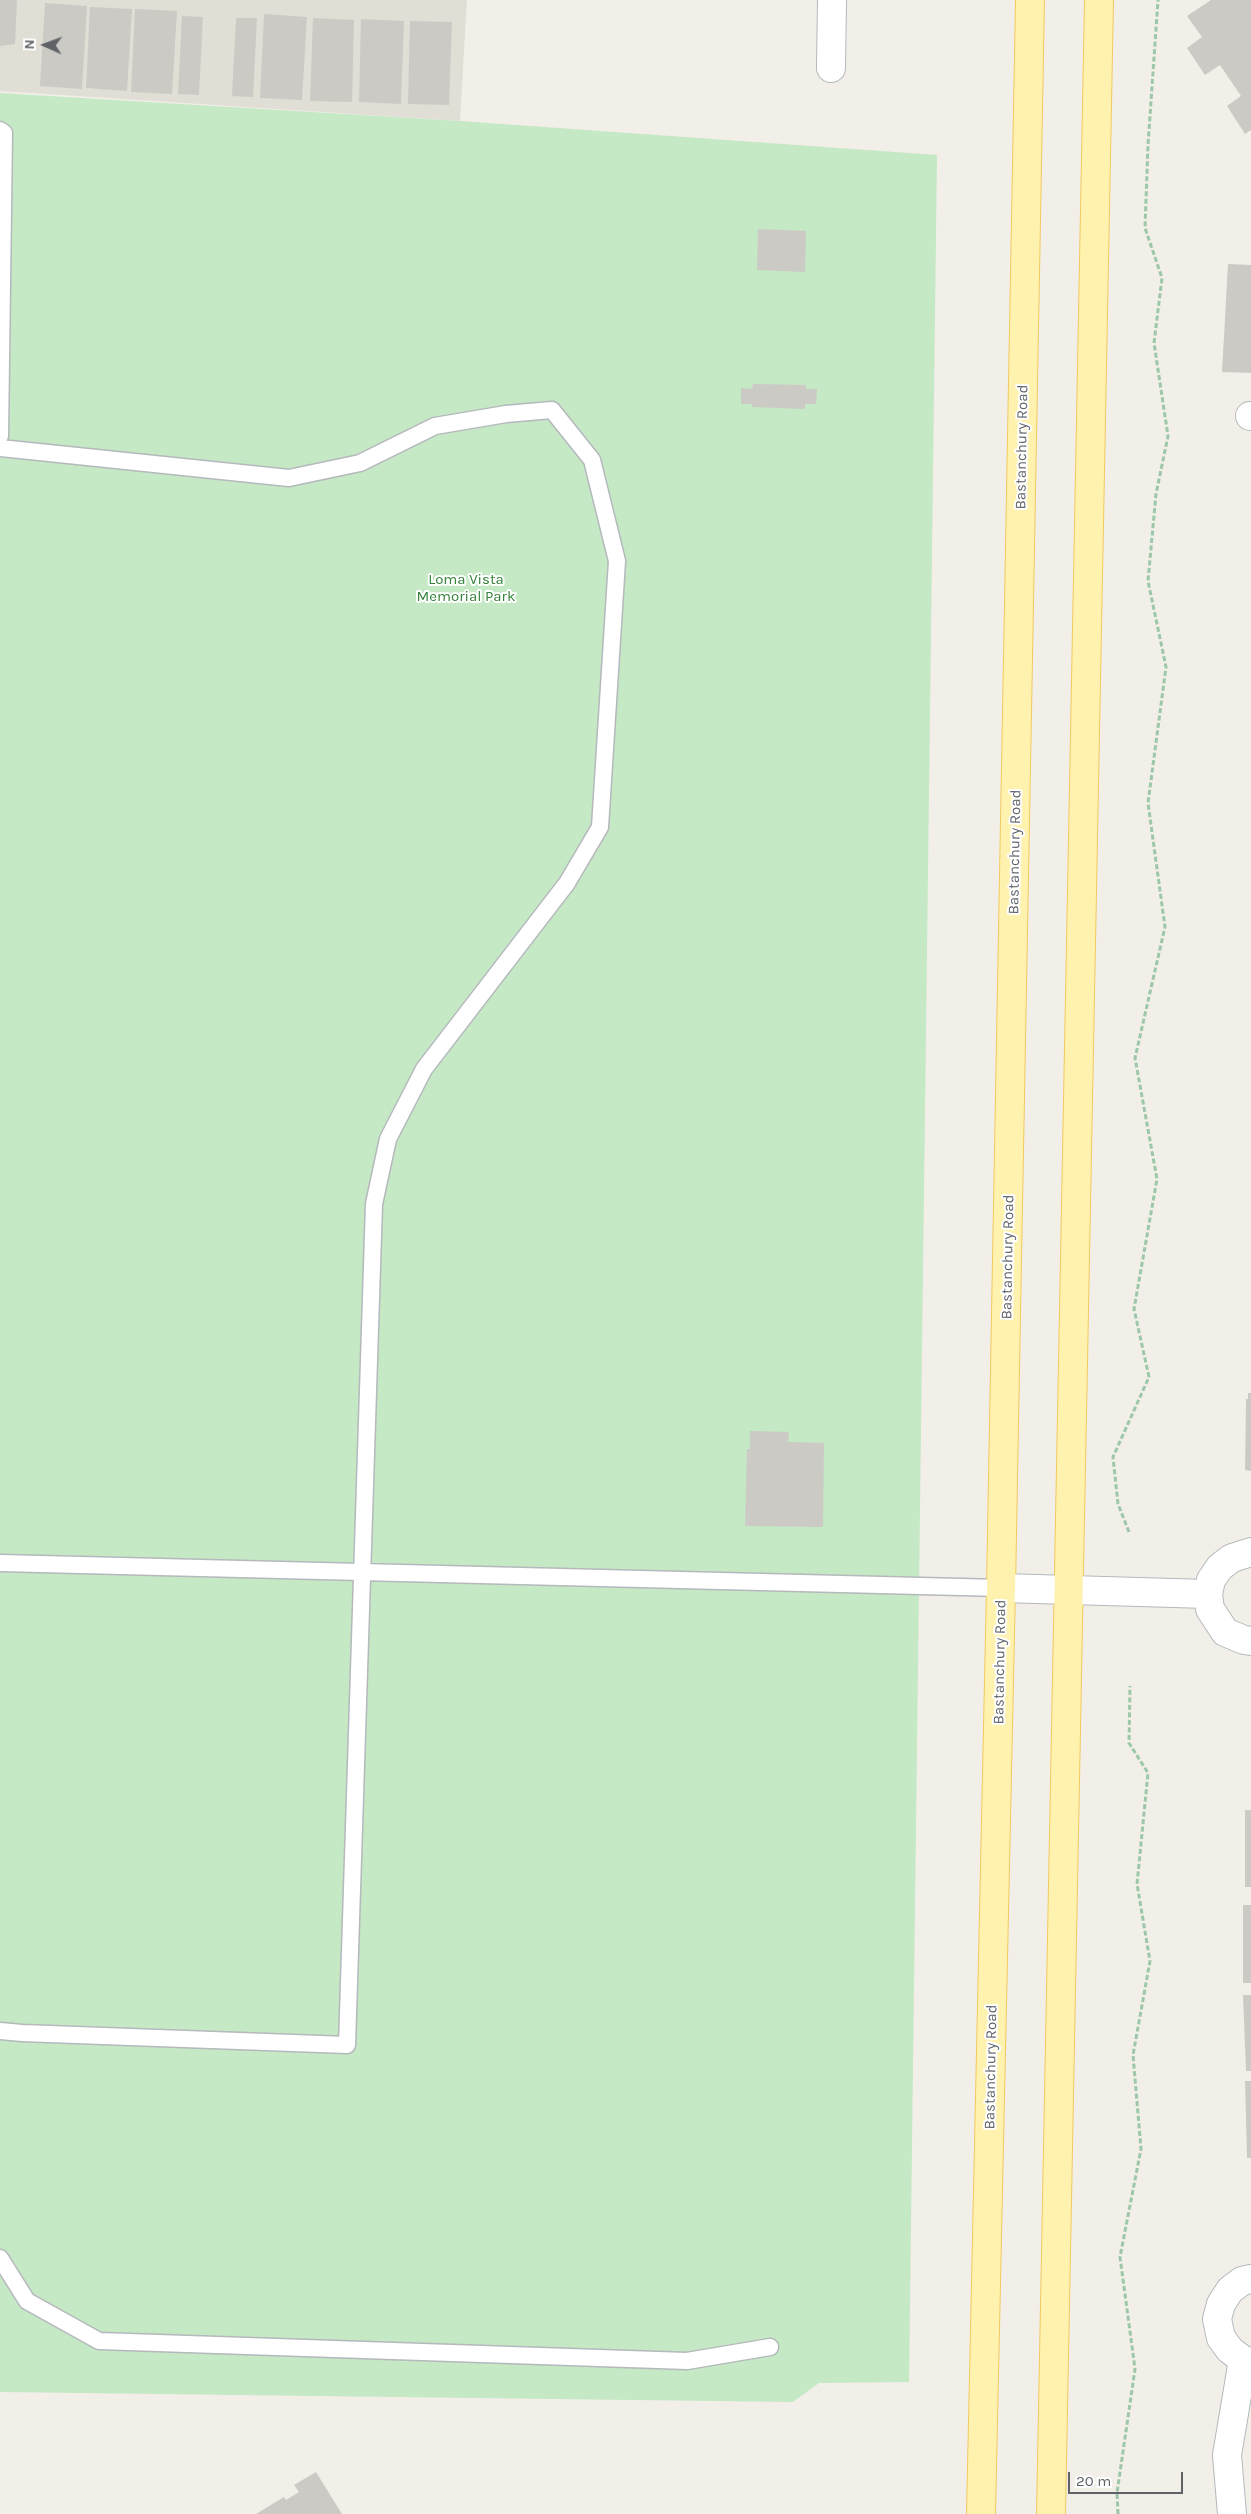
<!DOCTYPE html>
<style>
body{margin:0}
#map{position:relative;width:1251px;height:2514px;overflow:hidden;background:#f1efe8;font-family:Karla,sans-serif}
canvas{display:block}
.north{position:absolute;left:20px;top:20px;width:50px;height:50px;-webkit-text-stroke:4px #fff;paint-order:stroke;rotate:272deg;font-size:14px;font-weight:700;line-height:20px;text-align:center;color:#5f6368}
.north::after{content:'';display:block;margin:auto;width:18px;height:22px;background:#5f6368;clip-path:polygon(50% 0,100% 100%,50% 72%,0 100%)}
.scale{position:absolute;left:1068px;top:2472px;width:115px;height:22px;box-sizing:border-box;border:2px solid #5f6368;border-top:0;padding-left:6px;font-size:15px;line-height:18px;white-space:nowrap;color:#5f6368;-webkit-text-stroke:4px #fff;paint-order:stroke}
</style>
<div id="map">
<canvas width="1251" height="2514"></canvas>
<div class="north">N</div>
<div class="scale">20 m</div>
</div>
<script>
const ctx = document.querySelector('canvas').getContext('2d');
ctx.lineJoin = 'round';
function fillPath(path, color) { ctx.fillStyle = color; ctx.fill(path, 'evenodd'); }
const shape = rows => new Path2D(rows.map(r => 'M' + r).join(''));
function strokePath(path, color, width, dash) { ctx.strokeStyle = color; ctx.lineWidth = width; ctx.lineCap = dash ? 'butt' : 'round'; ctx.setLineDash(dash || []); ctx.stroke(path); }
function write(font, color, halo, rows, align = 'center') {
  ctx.font = font + ' Karla,sans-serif'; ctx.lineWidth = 4; ctx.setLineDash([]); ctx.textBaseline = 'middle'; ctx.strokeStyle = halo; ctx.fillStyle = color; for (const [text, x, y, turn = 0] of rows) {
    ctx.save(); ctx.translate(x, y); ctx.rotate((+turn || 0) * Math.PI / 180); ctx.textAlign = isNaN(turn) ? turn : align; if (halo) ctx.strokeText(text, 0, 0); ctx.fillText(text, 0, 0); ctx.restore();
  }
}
const education = shape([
 [0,0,467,0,460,121,0,91]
]);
const green = shape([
 [0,93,460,121,937,155,909,2382,819,2383,793,2402,0,2392]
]);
const building = shape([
 [0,0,17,0,15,44,0,46],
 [1211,0,1251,0,1251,130,1245,134,1227,106,1241,96,1220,65,1205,75,1187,48,1202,37,1187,16],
 [45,3,87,6,82,89,40,86],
 [90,7,132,9,127,91,86,88],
 [135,9,177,11,172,94,131,92],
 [264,14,307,17,302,100,260,98],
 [182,16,203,17,199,95,178,94],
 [236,18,257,18,253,97,232,96],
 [313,18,354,20,352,102,310,101],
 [361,19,404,21,401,104,359,102],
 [410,21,452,22,449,105,408,104],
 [758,229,806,231,805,272,757,270],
 [1228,264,1251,265,1251,373,1222,372],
 [753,384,806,385,806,389,817,389,816,404,805,404,805,409,752,407,752,404,741,404,741,388,752,389],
 [1248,1393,1251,1393,1251,1471,1245,1470,1246,1399,1248,1399],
 [750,1431,789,1432,788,1442,824,1443,823,1527,745,1526,747,1449,750,1449],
 [1245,1810,1251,1810,1251,1887,1245,1887],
 [1243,1905,1251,1905,1251,1983,1243,1983],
 [1243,1995,1251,1995,1251,2071,1246,2071],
 [1245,2081,1251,2081,1251,2158,1247,2158],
 [316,2472,342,2514,256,2514,284,2497,286,2500,299,2492,294,2485]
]);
const path = shape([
 [1129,1532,1118,1504,1113,1457,1149,1377,1134,1309,1157,1179,1135,1058,1165,927,1148,803,1166,667,1148,581,1156,494,1168,436,1154,343,1162,278,1145,228,1148,145,1158,0],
 [1118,2514,1117,2493,1135,2369,1120,2257,1141,2149,1133,2055,1150,1961,1137,1884,1148,1773,1129,1743,1130,1686]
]);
const service = shape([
 [0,130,4,133,0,436],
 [0,448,289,478,360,463,435,426,506,414,552,410,592,460,617,561,600,827,567,883,424,1069,388,1139,374,1204,347,2045,22,2033,0,2031],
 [0,1563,1001,1588],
 [0,2258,27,2301,99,2341,687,2361,770,2347]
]);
const minor = shape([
 [831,68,832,0],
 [1250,416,1251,416],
 [1251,1552,1232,1558,1220,1567,1211,1580,1208,1594,1210,1609,1225,1632,1244,1640,1251,1641],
 [1001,1588,1208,1594],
 [1251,2279,1242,2281,1230,2290,1221,2304,1217,2319,1221,2338,1230,2350,1243,2360,1251,2362],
 [1232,2514,1227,2455,1243,2360]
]);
const primary = shape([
 [981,2514,1001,1588,1030,0],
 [1051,2514,1099,0]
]);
const streetNames = [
 ["Bastanchury Road",1022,447,-89],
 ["Bastanchury Road",1015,852,-89],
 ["Bastanchury Road",1008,1257,-89],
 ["Bastanchury Road",1000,1662,-89],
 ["Bastanchury Road",991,2067,-89]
];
const parkNames = [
 ["Loma Vista",466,580],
 ["Memorial Park",466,597]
];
fillPath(education, '#e1ded6');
fillPath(green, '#c5e8c5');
fillPath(building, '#cccac5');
strokePath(service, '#b5b8bc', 19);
strokePath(minor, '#b5b8bc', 30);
strokePath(primary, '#f2c960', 30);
strokePath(path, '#9cc7a9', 3, [5, 2.5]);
strokePath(service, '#fff', 16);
strokePath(minor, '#fff', 28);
strokePath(primary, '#fff2af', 28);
write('15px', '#5f6368', '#fff', streetNames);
write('15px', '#348238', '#fff', parkNames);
</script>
